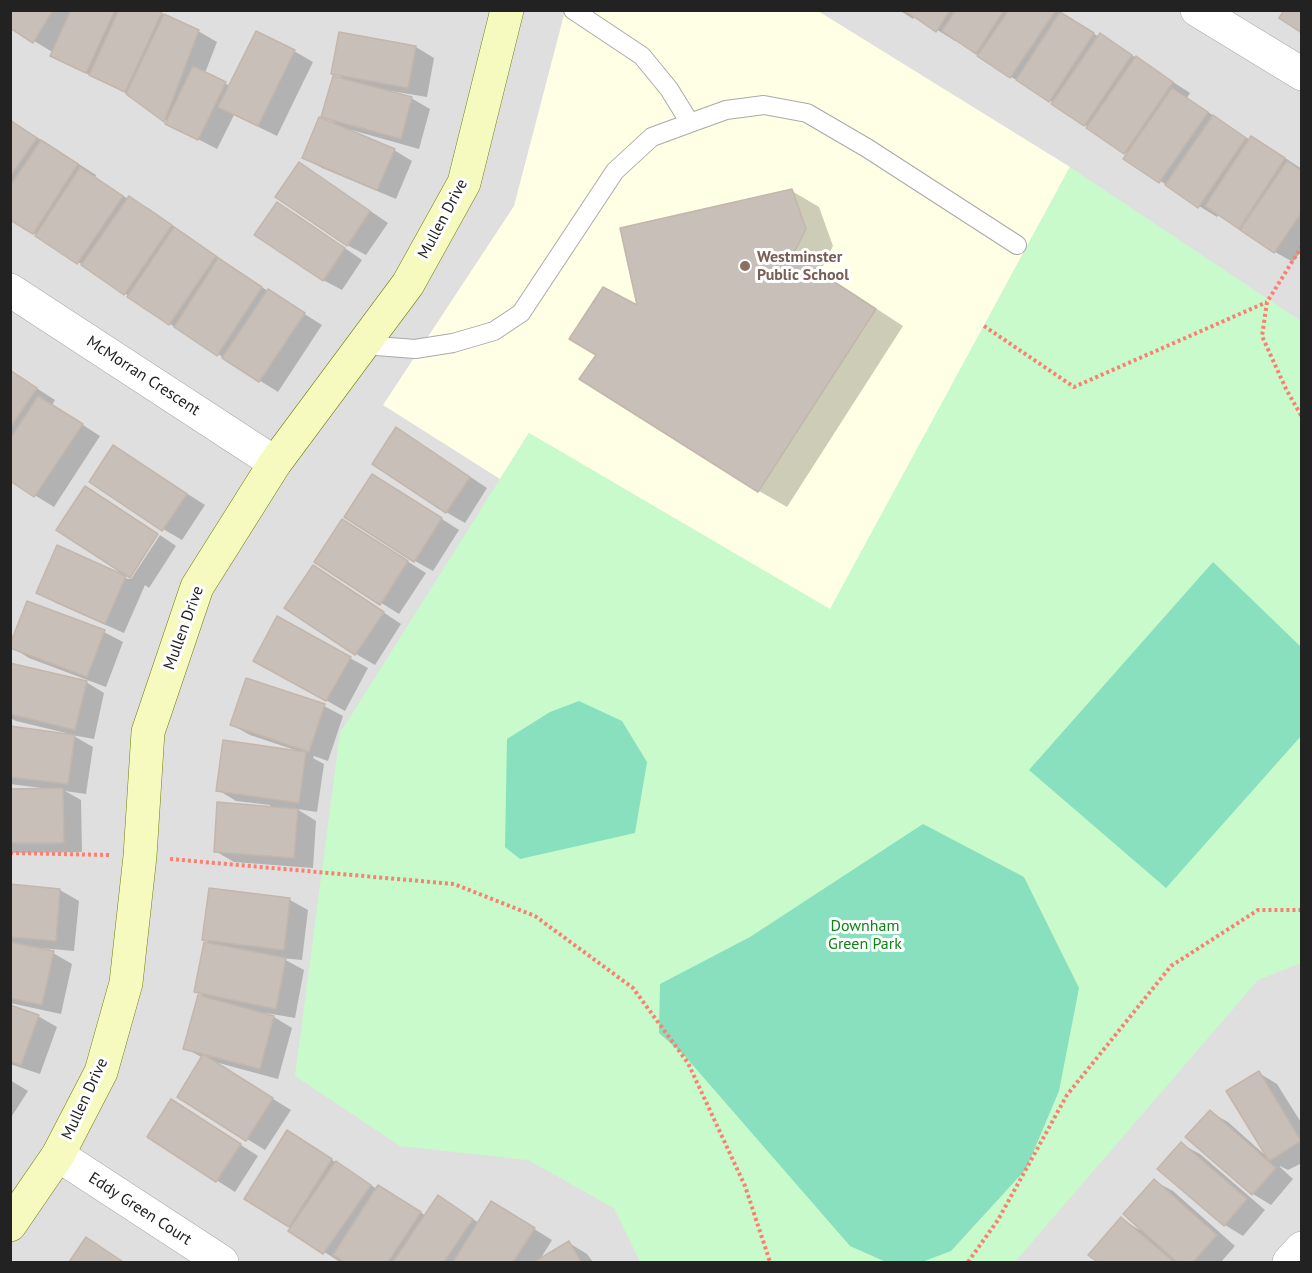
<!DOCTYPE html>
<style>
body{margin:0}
#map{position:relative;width:1312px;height:1273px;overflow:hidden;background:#f2efe9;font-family:"PT Sans",sans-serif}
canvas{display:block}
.frame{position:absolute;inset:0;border:12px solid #222;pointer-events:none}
</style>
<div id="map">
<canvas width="1312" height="1273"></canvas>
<div class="frame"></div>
</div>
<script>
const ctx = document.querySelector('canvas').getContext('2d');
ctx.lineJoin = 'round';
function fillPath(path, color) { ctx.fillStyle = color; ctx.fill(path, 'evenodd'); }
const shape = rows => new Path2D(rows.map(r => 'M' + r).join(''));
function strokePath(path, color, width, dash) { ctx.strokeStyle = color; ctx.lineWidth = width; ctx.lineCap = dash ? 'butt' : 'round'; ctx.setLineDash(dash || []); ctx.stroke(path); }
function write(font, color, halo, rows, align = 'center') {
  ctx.font = font + ' "PT Sans",sans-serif'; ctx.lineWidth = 6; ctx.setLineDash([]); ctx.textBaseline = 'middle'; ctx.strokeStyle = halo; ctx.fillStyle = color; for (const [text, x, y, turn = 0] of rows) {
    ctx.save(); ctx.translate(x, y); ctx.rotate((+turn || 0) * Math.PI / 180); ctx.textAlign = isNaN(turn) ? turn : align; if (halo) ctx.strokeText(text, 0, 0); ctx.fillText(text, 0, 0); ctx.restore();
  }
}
const residential = shape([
 [11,11,1301,11,1301,1262,11,1262]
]);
const education = shape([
 [565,11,818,11,1070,167,830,610,529,433,500,479,383,405,514,206]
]);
const park = shape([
 [1070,167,1301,321,1301,963,1258,980,1015,1262,640,1262,614,1208,528,1160,400,1146,295,1076,340,733,529,433,830,609]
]);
const pitch = shape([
 [1213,562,1301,647,1301,736,1166,888,1029,770],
 [579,701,622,721,647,762,635,833,520,859,505,847,507,739,550,712],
 [923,824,1024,877,1079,988,1059,1091,1026,1169,951,1251,922,1262,886,1262,850,1246,684,1055,659,1033,660,984,750,937]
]);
const shadow = shape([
 [10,10,155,10,198,31,217,42,205,73,230,86,294,51,313,62,277,136,234,115,217,149,167,123,168,122,132,96,71,66,52,56,54,53,34,41],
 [899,10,1057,10,1099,37,1100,35,1118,46,1190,93,1187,98,1250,140,1270,148,1302,169,1302,250,1293,262,1275,252,1219,214,1217,217,1199,206,1125,158,1128,154,1054,104,1054,103,1030,87,1011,77,956,39,955,41,915,16,913,19],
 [340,33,416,47,434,58,427,97,391,91,391,93,411,98,430,109,419,149,348,129,347,130,394,150,412,161,396,199,322,168,304,158,335,123,322,116,346,80,333,73],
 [10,120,96,175,95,177,128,199,129,198,148,208,234,268,233,269,322,325,278,392,170,324,89,269,10,218],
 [300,164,318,175,388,223,366,255,347,245],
 [792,191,819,207,833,246,820,272,903,326,787,507,759,491,581,378,639,308],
 [277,204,296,214,362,260,342,290,323,280],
 [10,371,55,400,52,405,100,436,54,507,10,480],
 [397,429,415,440,487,488,465,523,446,512],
 [114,447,205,505,182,540,163,529,161,527],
 [391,486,459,530,433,571,415,561],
 [361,532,426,573,399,614,316,562],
 [160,535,176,546,149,588,145,585,124,633,56,603,38,593,58,547,128,579,131,579],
 [332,578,401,624,375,665,356,654,286,608],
 [28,603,104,632,123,642,106,687,29,658,11,647],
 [350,658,368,668,345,711,255,660],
 [10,664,86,682,104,693,94,739,72,735,93,747,86,794,65,791,81,800,82,852,10,853,10,790,42,790,42,788,10,784,10,727,65,735,66,733,16,721,10,718],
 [324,706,343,716,328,761,314,756,313,758,324,764,317,812,297,809,316,821,313,868,234,862,215,851,270,808,270,805,236,801,218,790,294,752,295,750,250,735,232,725],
 [10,885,60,890,79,901,74,951,40,948,40,950,53,953,72,964,61,1014,10,1003],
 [210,889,290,900,308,910,302,960,282,958,304,970,295,1018,266,1013,266,1015,274,1017,292,1028,278,1079,215,1062,215,1063,291,1110,265,1150,179,1097,203,1058,185,1048,207,998,196,992,213,945,203,939],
 [10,1006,38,1016,57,1027,40,1074,10,1064],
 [1259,1073,1277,1084,1302,1124,1302,1163,1288,1170,1280,1166,1280,1167,1293,1179,1271,1205,1253,1194,1210,1112,1228,1122,1266,1156],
 [10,1080,28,1091,10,1119],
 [190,1112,258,1156,235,1192,149,1137],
 [306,1143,377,1189,397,1197,426,1216,456,1208,479,1223,510,1214,552,1240,539,1261,569,1243,587,1254,593,1262,346,1262,344,1261,340,1262,290,1230,292,1227,246,1198],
 [1181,1144,1200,1154,1265,1210,1243,1236,1225,1225],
 [1154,1181,1173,1191,1235,1246,1221,1262,1099,1262,1090,1255,1121,1219,1140,1230],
 [87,1239,105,1250,123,1262,71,1262]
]);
const building = shape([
 [10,10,53,10,33,43,10,28,10,10],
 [71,10,115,10,86,73,50,56,71,10],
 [119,10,158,10,162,12,125,92,89,75,119,10],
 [904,10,950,10,936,32,904,10],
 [956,10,1004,10,976,54,942,31,956,10],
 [1009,10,1056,10,1010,78,977,56,1009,10],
 [1284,10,1302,10,1302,33,1279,18,1284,10],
 [1060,12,1094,33,1049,102,1016,80,1060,12],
 [164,14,199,30,164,122,126,94,164,14],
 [256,31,295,50,258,126,218,107,256,31],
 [339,32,416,46,408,88,331,74,339,32],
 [1100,33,1132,55,1084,126,1051,104,1100,33],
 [1136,56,1173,82,1124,154,1086,128,1136,56],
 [193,66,226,82,198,140,165,124,193,66],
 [333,76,412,97,401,139,321,117,333,76],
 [1172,88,1208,112,1159,183,1123,159,1172,88],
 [1213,115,1246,138,1198,208,1165,185,1213,115],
 [319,117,395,149,377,190,302,158,319,117],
 [10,120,37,138,10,177,10,120],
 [1251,136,1285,158,1239,229,1205,206,1251,136],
 [41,140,78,164,33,234,10,220,10,186,41,140],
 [1287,161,1302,171,1302,212,1274,253,1240,230,1287,161],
 [299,162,370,211,347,246,275,197,299,162],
 [80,167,123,196,77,264,35,236,80,167],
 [792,189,806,229,793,255,876,309,758,492,579,379,596,355,569,339,603,287,637,305,620,228,792,189],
 [129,196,172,225,124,295,81,265,129,196],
 [277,202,345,248,323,281,254,235,277,202],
 [174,227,216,256,169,325,127,297,174,227],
 [218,258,262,287,217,356,174,327,218,258],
 [268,289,305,313,259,382,222,358,268,289],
 [10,370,37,388,10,428,10,370],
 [38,396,83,424,34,497,10,481,10,439,38,396],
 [396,427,470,477,446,513,372,464,396,427],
 [113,445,187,494,162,531,89,482,113,445],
 [372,474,442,518,414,562,344,517,372,474],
 [85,486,158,534,130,578,56,530,85,486],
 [342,519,408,561,380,605,314,562,342,519],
 [57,545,126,576,105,624,36,593,57,545],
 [313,565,384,612,355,655,284,608,313,565],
 [27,601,105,630,87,677,10,648,10,644,27,601],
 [277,616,351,657,326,701,253,661,277,616],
 [10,663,87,681,75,730,10,714,10,663],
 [246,678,325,704,309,752,230,725,246,678],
 [10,726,75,735,68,784,10,777,10,726],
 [223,740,306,752,299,803,216,791,223,740],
 [63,788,64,843,10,843,10,789,63,788],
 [217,802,298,809,294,858,214,852,217,802],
 [10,884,60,889,56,941,10,937,10,884],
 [209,888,290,898,284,950,202,940,209,888],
 [10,942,54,951,42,1005,10,998,10,942],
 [204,942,286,958,276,1009,194,992,204,942],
 [198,995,274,1016,260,1069,183,1049,198,995],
 [10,1005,39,1015,21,1065,10,1061,10,1005],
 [203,1054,273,1098,246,1141,177,1097,203,1054],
 [1259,1071,1301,1141,1269,1161,1226,1091,1259,1071],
 [171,1099,241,1144,216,1182,147,1137,171,1099],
 [1210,1110,1276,1168,1252,1195,1185,1137,1210,1110],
 [287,1130,332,1159,289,1227,244,1199,287,1130],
 [1181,1142,1247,1199,1224,1226,1157,1169,1181,1142],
 [336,1161,371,1185,323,1254,288,1231,336,1161],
 [1154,1179,1217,1235,1193,1262,1177,1262,1123,1214,1154,1179],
 [378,1185,421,1212,388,1262,344,1262,333,1255,378,1185],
 [438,1195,473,1219,444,1262,393,1262,438,1195],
 [491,1201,535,1228,513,1262,453,1262,491,1201],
 [1121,1217,1174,1262,1097,1262,1088,1255,1121,1217],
 [86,1237,122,1261,121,1262,69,1262,86,1237],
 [569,1241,581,1262,534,1262,569,1241]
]);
const path = shape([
 [1302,246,1267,302,1262,336,1286,389,1302,417],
 [984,326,1074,387,1267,302],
 [10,853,109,855],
 [170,859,454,884,535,916,633,988,688,1063,745,1186,770,1262],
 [968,1262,998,1220,1067,1095,1171,966,1258,910,1302,910]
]);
const lane = shape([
 [573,10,642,56,669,89,690,123,726,110,764,105,807,113,867,148,1017,245],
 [363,345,415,349,453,343,494,331,521,313,615,171,652,137,690,123]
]);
const street = shape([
 [1197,10,1302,74],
 [10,290,275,463],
 [58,1155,222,1262],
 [1289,1262,1302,1248]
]);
const secondary = shape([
 [10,1225,58,1155,101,1072,126,983,140,856,148,732,197,587,275,463,408,284,464,183,507,10]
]);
const markers = [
 [745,266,6,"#8d6e63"]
];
const streetNames = [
 ["Mullen Drive",443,219,-62],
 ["McMorran Crescent",143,376,33],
 ["Mullen Drive",184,628,-70],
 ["Mullen Drive",85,1099,-65],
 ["Eddy Green Court",140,1209,33]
];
const educationNames = [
 ["Westminster",757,257],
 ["Public School",757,275]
];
const parkNames = [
 ["Downham",865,926],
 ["Green Park",865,944]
];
fillPath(residential, '#e0dfdf');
fillPath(education, '#ffffe5');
fillPath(park, '#c8facc');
fillPath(pitch, '#88e0be');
fillPath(shadow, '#0003');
fillPath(building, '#c7bfb8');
strokePath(building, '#c4b6ab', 1.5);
strokePath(lane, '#a9a9a9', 20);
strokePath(street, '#a9a9a9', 34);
strokePath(secondary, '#707d05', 34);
strokePath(path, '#fa8072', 4, [3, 3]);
strokePath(lane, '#fff', 18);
strokePath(street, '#fff', 33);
strokePath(secondary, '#f7fabf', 33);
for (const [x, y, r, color] of markers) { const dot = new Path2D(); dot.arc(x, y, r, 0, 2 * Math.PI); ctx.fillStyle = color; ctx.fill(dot); strokePath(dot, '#fff', 2); }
write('16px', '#222', '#fff', streetNames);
write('bold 16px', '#785e54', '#fff', educationNames, 'left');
write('16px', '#0c8416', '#fff', parkNames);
</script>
